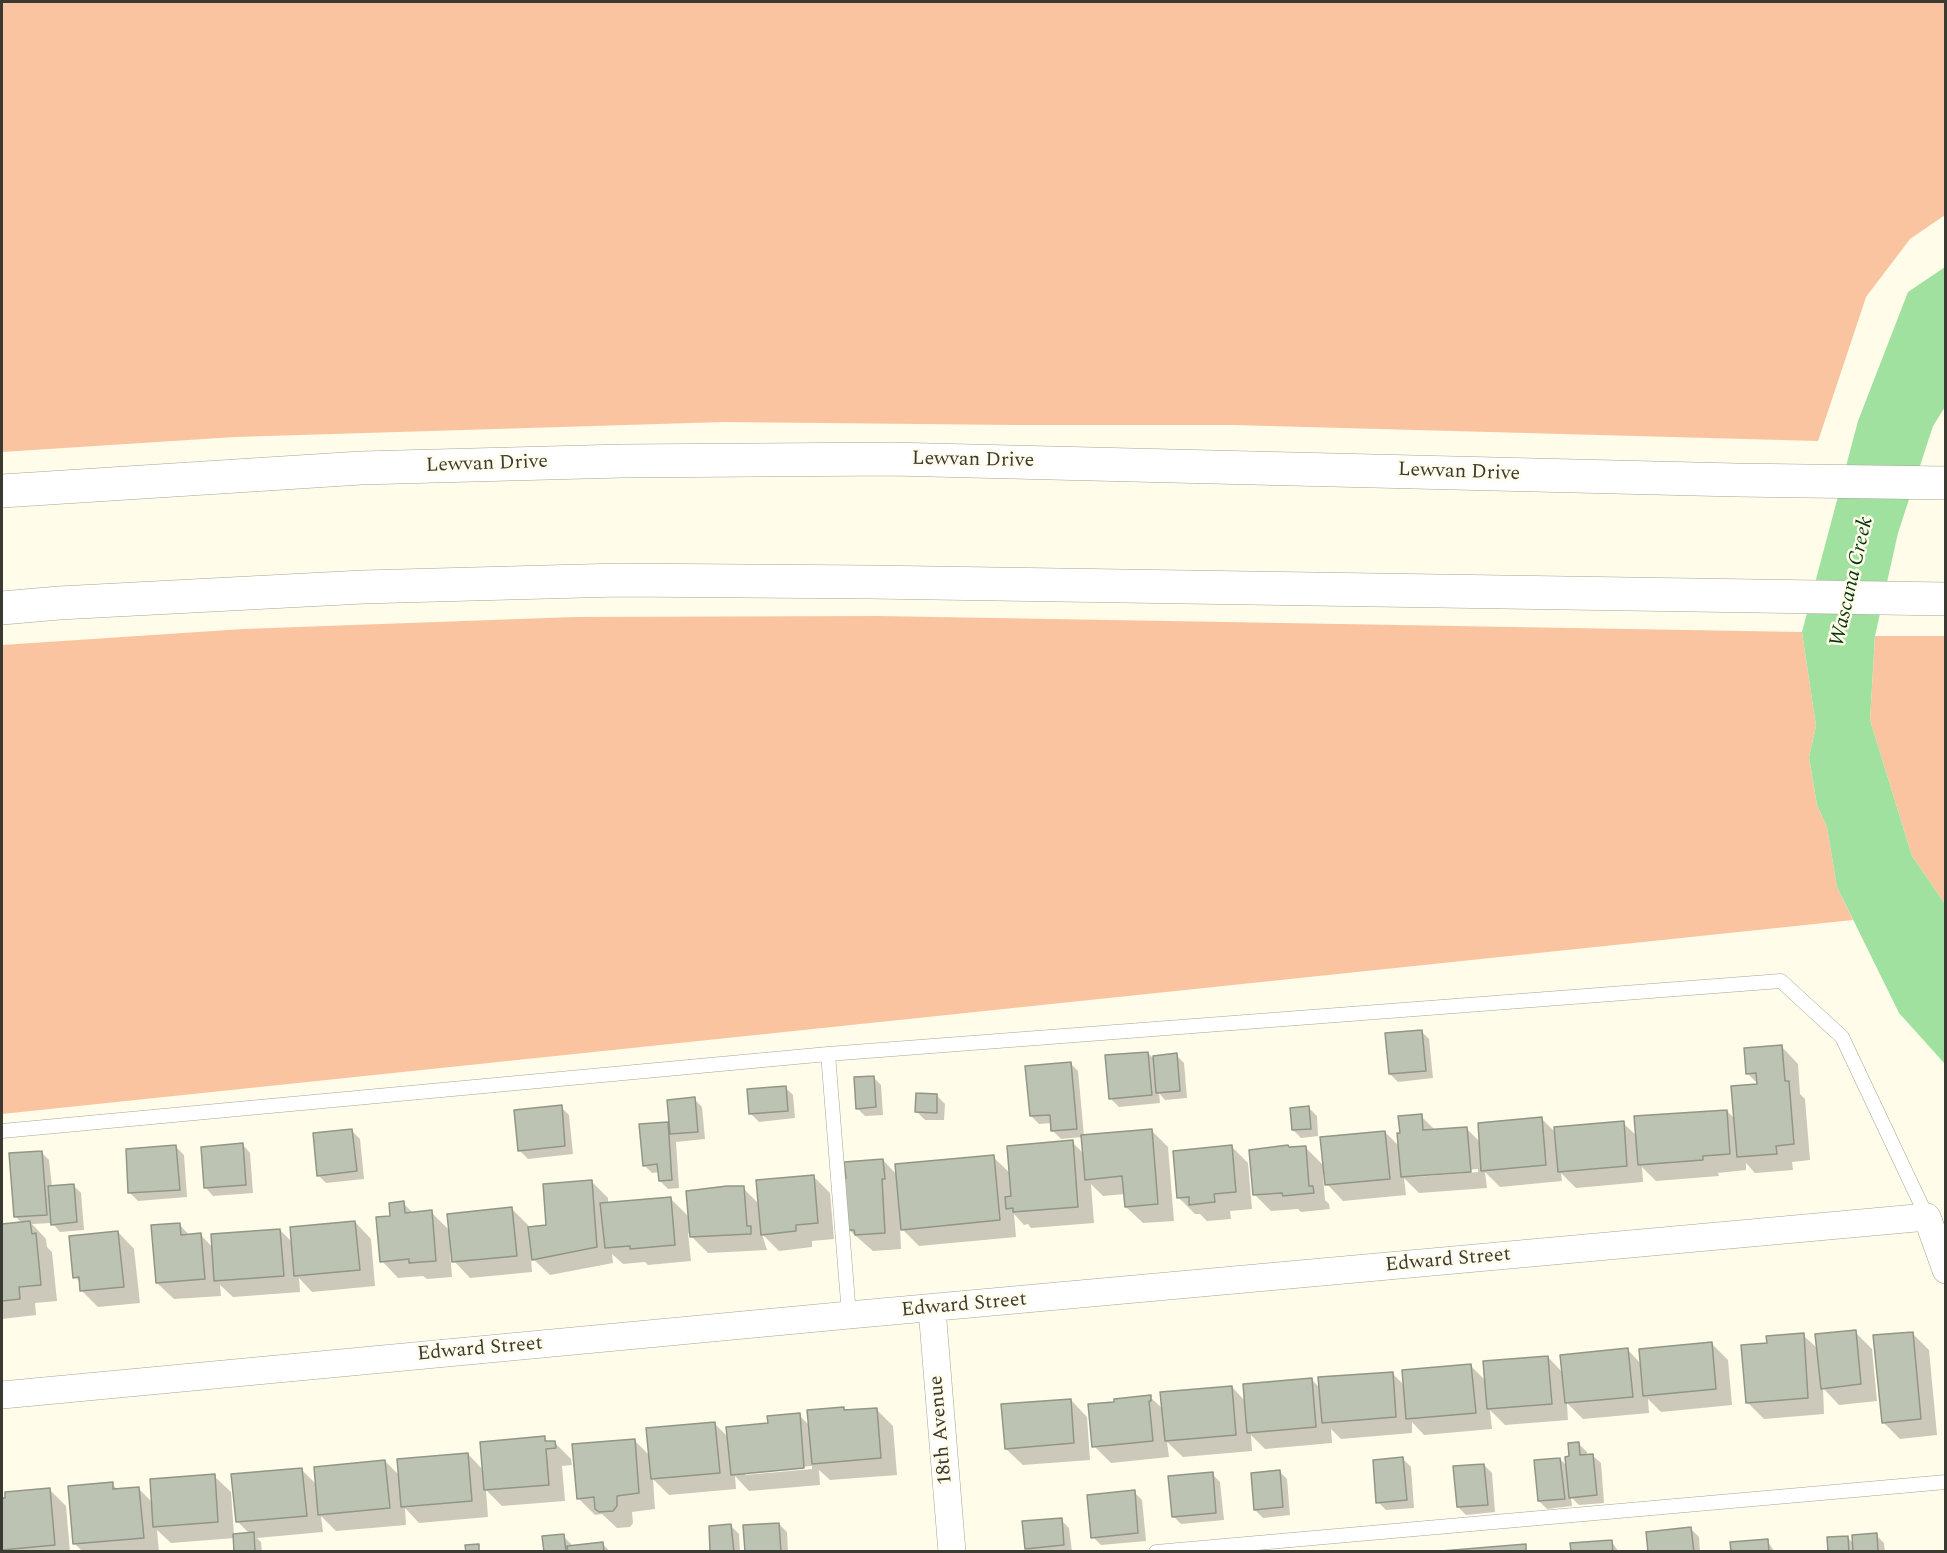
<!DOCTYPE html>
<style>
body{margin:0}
#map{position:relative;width:1947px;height:1553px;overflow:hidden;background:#fffcea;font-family:Spectral,serif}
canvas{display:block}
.frame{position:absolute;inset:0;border:3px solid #3a3932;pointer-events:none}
</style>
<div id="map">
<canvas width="1947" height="1553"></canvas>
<div class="frame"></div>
</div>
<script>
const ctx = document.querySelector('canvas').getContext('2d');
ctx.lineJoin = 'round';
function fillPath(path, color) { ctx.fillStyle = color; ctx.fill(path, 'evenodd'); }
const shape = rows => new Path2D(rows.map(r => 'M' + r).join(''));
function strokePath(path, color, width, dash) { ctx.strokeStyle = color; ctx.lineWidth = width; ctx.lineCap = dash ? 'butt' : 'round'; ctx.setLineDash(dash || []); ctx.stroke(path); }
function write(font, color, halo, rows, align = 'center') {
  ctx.font = font + ' Spectral,serif'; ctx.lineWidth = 5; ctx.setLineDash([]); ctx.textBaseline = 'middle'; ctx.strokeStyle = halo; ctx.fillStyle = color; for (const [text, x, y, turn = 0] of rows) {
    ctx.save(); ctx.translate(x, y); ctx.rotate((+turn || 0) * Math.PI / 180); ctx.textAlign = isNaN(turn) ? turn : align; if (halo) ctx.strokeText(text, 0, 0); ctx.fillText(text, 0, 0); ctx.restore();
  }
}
const green = shape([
 [2,2,1945,2,1945,215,1910,239,1866,297,1818,441,1233,425,1015,425,724,422,235,437,2,452],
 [879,616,1802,632,1816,726,1809,757,1817,805,1827,827,1837,887,1853,920,2,1114,2,645,243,629,574,617],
 [1875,636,1945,636,1945,904,1912,856,1870,720]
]);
const water = shape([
 [1945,267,1945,407,1933,426,1898,533,1875,636,1870,720,1912,856,1945,904,1945,1064,1899,1013,1837,887,1827,827,1817,805,1809,757,1816,726,1802,632,1858,421,1908,292]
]);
const shadow = shape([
 [1421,1031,1429,1039,1433,1078,1398,1082,1390,1074],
 [1782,1047,1798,1064,1800,1094,1805,1099,1810,1160,1792,1162,1793,1170,1755,1173,1746,1163,1746,1170,1718,1173,1719,1176,1656,1181,1642,1167,1643,1182,1576,1188,1561,1173,1562,1181,1500,1187,1485,1172,1487,1188,1419,1193,1404,1178,1406,1195,1343,1201,1327,1184,1326,1175,1323,1175,1325,1200,1329,1204,1330,1209,1301,1212,1298,1209,1271,1211,1254,1194,1305,1147,1325,1167,1385,1132,1400,1147,1421,1116,1436,1131,1466,1128,1481,1143,1542,1119,1556,1133,1623,1123,1637,1136,1727,1111,1736,1120,1760,1086,1748,1074],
 [1478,1169,1478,1172,1415,1177,1415,1174],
 [1148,1053,1155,1060,1176,1055,1184,1063,1187,1098,1165,1100,1159,1093,1160,1103,1119,1107,1111,1099],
 [1070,1063,1078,1071,1084,1136,1151,1130,1168,1147,1174,1221,1143,1223,1126,1207,1125,1194,1103,1196,1091,1184,1094,1223,1031,1228,1028,1224,1024,1225,1014,1214,1016,1237,919,1246,900,1227,901,1249,873,1251,849,1230,883,1160,897,1175,993,1157,1011,1174,1072,1142,1084,1154,1082,1137,1061,1139,1053,1131,1052,1123,1039,1124,1031,1116],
 [873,1077,881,1085,883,1115,865,1116,857,1108],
 [785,1087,793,1095,795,1118,759,1122,751,1114],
 [937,1096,945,1104,944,1120,925,1120,917,1112],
 [694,1099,702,1107,705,1139,676,1142,679,1188,668,1189,660,1181,660,1172,652,1173,644,1165,640,1126,671,1123],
 [561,1107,569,1115,573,1154,528,1159,520,1151],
 [1309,1108,1317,1116,1318,1136,1301,1138,1293,1130],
 [352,1131,360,1139,364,1179,326,1183,318,1175],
 [243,1145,250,1153,253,1193,213,1196,206,1188],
 [176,1147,184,1155,187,1197,138,1201,130,1193],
 [1232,1147,1248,1163,1252,1209,1230,1211,1231,1219,1207,1221,1200,1214,1195,1214,1178,1197],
 [41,1152,49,1160,52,1187,73,1185,81,1193,84,1230,60,1232,52,1223,32,1224,46,1239,47,1247,52,1252,57,1301,35,1303,36,1315,2,1319,2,1221,5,1225,22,1223,15,1216],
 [813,1176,830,1193,834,1239,812,1241,812,1247,779,1251,762,1234,767,1250,708,1253,688,1233,691,1261,648,1265,645,1262,623,1264,612,1254,613,1263,550,1275,531,1257,532,1272,470,1278,454,1261,453,1252,450,1252,452,1277,427,1279,423,1276,398,1278,382,1261,391,1217,403,1203,414,1214,431,1212,451,1232,512,1209,528,1225,529,1228,548,1227,591,1181,608,1198,608,1204,670,1198,690,1218,743,1188,760,1205],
 [355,1222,371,1239,375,1286,312,1292,299,1278,300,1292,233,1297,220,1285,221,1296,174,1299,157,1283,179,1224,190,1236,201,1235,213,1248,280,1230,293,1243],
 [118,1232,134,1249,140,1303,98,1307,82,1291,81,1283,75,1277],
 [1855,1332,1872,1349,1877,1401,1839,1405,1823,1388,1824,1414,1764,1419,1747,1402,1769,1345,1803,1335,1818,1349],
 [1912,1333,1929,1350,1937,1435,1900,1439,1884,1423],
 [1711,1343,1728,1360,1732,1405,1661,1412,1648,1399,1649,1413,1583,1419,1567,1403,1568,1420,1505,1425,1490,1410,1492,1429,1424,1435,1412,1422,1412,1433,1341,1439,1331,1429,1332,1443,1265,1449,1251,1435,1252,1451,1183,1457,1167,1442,1169,1457,1111,1463,1094,1446,1116,1403,1150,1397,1163,1409,1232,1387,1246,1402,1311,1379,1321,1389,1392,1373,1405,1386,1471,1366,1486,1381,1548,1357,1563,1373,1628,1350,1641,1364],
 [1071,1400,1087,1417,1090,1460,1023,1465,1006,1449],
 [843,1409,846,1411,876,1409,893,1426,897,1475,830,1480,819,1470,820,1485,749,1491,735,1476,736,1489,669,1495,653,1479,655,1509,632,1512,633,1523,630,1527,617,1528,602,1514,595,1515,578,1498,634,1440,650,1456,714,1423,729,1438,799,1415,810,1426],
 [812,1466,812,1469,745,1475,745,1472],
 [544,1438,549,1443,554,1442,571,1459,572,1465,562,1466,565,1501,502,1506,486,1490,488,1517,419,1523,405,1508,406,1525,336,1531,321,1516,323,1532,257,1538,261,1542,262,1552,236,1552,235,1538,171,1543,157,1530,159,1552,83,1552,74,1543,112,1484,118,1490,138,1488,153,1503,214,1476,231,1492,234,1535,250,1534,237,1521,302,1470,317,1485,385,1461,400,1476,468,1454,483,1470],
 [1579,1444,1587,1452,1587,1456,1593,1456,1601,1463,1604,1503,1579,1505,1571,1497,1572,1506,1547,1509,1539,1501,1560,1459,1568,1467],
 [1403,1459,1411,1467,1414,1508,1386,1510,1378,1502],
 [1484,1465,1492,1473,1495,1512,1466,1515,1458,1507],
 [1279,1471,1287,1479,1290,1515,1263,1518,1255,1510],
 [1212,1474,1220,1482,1224,1520,1181,1524,1173,1516],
 [49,1489,66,1506,70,1552,2,1552,2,1500],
 [1134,1492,1142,1500,1146,1541,1101,1545,1093,1537],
 [1061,1520,1069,1528,1072,1552,1030,1552,1026,1548],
 [779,1524,787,1532,788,1552,747,1552],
 [731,1526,739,1534,740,1552,712,1552],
 [1691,1529,1699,1537,1700,1552,1650,1552],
 [1876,1535,1884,1543,1885,1552,1829,1552,1847,1537,1854,1544],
 [563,1536,571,1544,572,1547,603,1544,610,1552,545,1552],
 [1611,1541,1619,1552,1572,1552],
 [1767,1541,1775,1552,1732,1552]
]);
const building = shape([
 [1422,1030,1426,1071,1389,1074,1385,1033,1422,1030],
 [1782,1045,1785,1081,1789,1081,1794,1144,1776,1146,1777,1154,1737,1157,1731,1086,1757,1084,1756,1073,1746,1074,1744,1048,1782,1045],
 [1148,1052,1152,1095,1109,1099,1105,1055,1148,1052],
 [1177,1053,1180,1091,1156,1093,1153,1056,1177,1053],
 [1071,1062,1077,1129,1051,1131,1050,1115,1030,1116,1025,1066,1071,1062],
 [874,1076,876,1107,856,1109,854,1077,874,1076],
 [786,1086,788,1111,749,1114,747,1089,786,1086],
 [916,1093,937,1094,937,1113,915,1112,916,1093],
 [695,1097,698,1132,670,1134,667,1100,695,1097],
 [562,1105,565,1146,518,1151,514,1110,562,1105],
 [1309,1106,1311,1129,1292,1130,1290,1108,1309,1106],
 [1727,1110,1730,1154,1703,1156,1703,1160,1638,1165,1634,1116,1727,1110],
 [1422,1114,1423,1130,1467,1127,1471,1172,1401,1177,1397,1133,1400,1133,1398,1116,1422,1114],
 [1542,1117,1546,1165,1481,1171,1478,1123,1542,1117],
 [1624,1121,1627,1166,1558,1172,1554,1127,1624,1121],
 [668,1122,672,1180,659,1181,657,1164,643,1166,639,1124,668,1122],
 [352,1129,357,1171,317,1176,313,1133,352,1129],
 [1152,1129,1158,1204,1125,1207,1122,1176,1085,1180,1081,1135,1152,1129],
 [1385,1131,1390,1179,1325,1185,1320,1137,1385,1131],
 [1073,1140,1078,1207,1013,1212,1013,1208,1006,1209,1005,1197,1011,1196,1007,1146,1073,1140],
 [243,1143,246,1185,204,1188,201,1147,243,1143],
 [176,1145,180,1190,128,1193,126,1149,176,1145],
 [1232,1145,1236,1192,1214,1194,1215,1202,1189,1205,1189,1197,1177,1198,1173,1151,1232,1145],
 [1288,1145,1289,1147,1306,1146,1309,1186,1313,1186,1314,1193,1283,1196,1282,1193,1253,1195,1249,1150,1288,1145],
 [42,1151,47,1215,14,1217,9,1153,42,1151],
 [994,1155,1000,1220,901,1230,895,1164,994,1155],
 [883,1159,885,1179,882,1179,885,1233,855,1235,854,1230,847,1230,843,1179,846,1178,844,1162,883,1159],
 [814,1175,818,1223,796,1225,796,1231,761,1235,756,1180,814,1175],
 [592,1180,597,1247,532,1260,528,1227,546,1225,543,1184,592,1180],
 [74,1184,77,1222,51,1225,48,1186,74,1184],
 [727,1186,744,1186,747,1226,751,1226,751,1234,690,1237,686,1191,727,1186],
 [671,1197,675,1245,630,1249,630,1246,605,1248,600,1203,671,1197],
 [404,1201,405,1213,432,1210,436,1261,409,1263,409,1259,380,1262,376,1217,390,1216,389,1203,404,1201],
 [512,1207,517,1256,452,1262,447,1214,512,1207],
 [30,1221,32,1234,36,1233,41,1285,19,1287,20,1299,2,1301,2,1224,30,1221],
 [355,1221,360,1270,294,1276,290,1227,355,1221],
 [180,1223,181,1235,201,1233,205,1279,156,1283,151,1225,180,1223],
 [280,1229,284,1276,214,1281,211,1234,280,1229],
 [118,1231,124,1287,80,1291,79,1277,73,1278,69,1236,118,1231],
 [1856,1330,1861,1384,1821,1389,1815,1334,1856,1330],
 [1913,1332,1921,1419,1882,1423,1873,1335,1913,1332],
 [1804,1333,1808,1398,1746,1403,1741,1345,1767,1343,1766,1336,1804,1333],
 [1712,1342,1716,1389,1643,1396,1639,1349,1712,1342],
 [1628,1348,1633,1397,1565,1403,1560,1355,1628,1348],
 [1548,1356,1552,1404,1487,1409,1483,1361,1548,1356],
 [1471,1364,1476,1413,1406,1419,1402,1370,1471,1364],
 [1393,1372,1396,1417,1322,1423,1318,1377,1393,1372],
 [1312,1378,1316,1427,1247,1433,1243,1384,1312,1378],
 [1232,1386,1236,1435,1165,1441,1160,1392,1232,1386],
 [1151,1395,1151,1401,1149,1401,1153,1441,1092,1447,1088,1404,1114,1402,1114,1399,1151,1395],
 [1071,1399,1074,1443,1005,1449,1001,1404,1071,1399],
 [844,1407,844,1410,877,1408,881,1458,812,1464,807,1410,844,1407],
 [800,1413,804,1468,731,1475,726,1427,768,1423,767,1416,800,1413],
 [715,1422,720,1473,651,1479,646,1428,715,1422],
 [545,1436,545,1441,555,1441,556,1448,546,1449,549,1485,484,1490,480,1442,545,1436],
 [635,1439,639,1493,617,1496,617,1506,613,1511,599,1512,595,1509,594,1497,577,1499,572,1444,635,1439],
 [1579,1442,1580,1455,1593,1454,1597,1495,1569,1498,1565,1457,1569,1456,1568,1443,1579,1442],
 [468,1453,472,1501,401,1507,397,1459,468,1453],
 [1403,1457,1407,1500,1376,1503,1373,1460,1403,1457],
 [1560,1458,1565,1499,1538,1501,1534,1460,1560,1458],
 [385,1460,390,1508,318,1515,314,1467,385,1460],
 [1484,1464,1488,1505,1457,1507,1453,1466,1484,1464],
 [302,1468,307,1516,236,1522,231,1474,302,1468],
 [1280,1470,1283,1507,1254,1510,1251,1473,1280,1470],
 [1213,1472,1216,1513,1172,1517,1168,1476,1213,1472],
 [215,1474,218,1522,153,1527,150,1479,215,1474],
 [113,1482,113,1489,139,1487,144,1538,73,1544,68,1486,113,1482],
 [50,1488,55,1545,2,1550,2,1498,5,1498,5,1492,50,1488],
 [1135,1490,1138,1533,1091,1538,1087,1495,1135,1490],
 [1062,1518,1064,1545,1025,1549,1022,1521,1062,1518],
 [779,1523,781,1552,745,1552,743,1525,779,1523],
 [731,1524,734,1552,710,1552,709,1526,731,1524],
 [1691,1527,1694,1552,1648,1552,1646,1532,1691,1527],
 [254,1532,255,1552,234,1552,233,1534,254,1532],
 [1877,1533,1878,1552,1853,1552,1852,1535,1877,1533],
 [564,1534,566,1552,544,1552,542,1536,564,1534],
 [1848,1536,1849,1552,1828,1552,1827,1537,1848,1536],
 [1768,1539,1769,1552,1731,1552,1730,1542,1768,1539],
 [1612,1540,1613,1552,1571,1552,1570,1543,1612,1540],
 [603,1542,604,1552,568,1552,567,1546,603,1542],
 [479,1544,479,1551,482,1552,466,1552,465,1545,479,1544],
 [1526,1544,1526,1552,1441,1552,1441,1551,1526,1544]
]);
const lane = shape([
 [828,1054,849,1315],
 [2,1131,828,1054,1781,981,1842,1037,1927,1217],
 [1156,1552,1946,1482]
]);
const street = shape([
 [932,1309,952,1552],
 [2,1395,849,1315,1927,1217,1946,1270]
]);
const secondary = shape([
 [2,491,361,468,622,461,891,459,1736,480,1946,483],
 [2,608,59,603,363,587,619,580,870,582,1946,599]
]);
const streetNames = [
 ["Lewvan Drive",973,461,1],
 ["Lewvan Drive",487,465,-2],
 ["Lewvan Drive",1459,473,2],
 ["Edward Street",1448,1261,-5],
 ["Edward Street",964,1306,-5],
 ["Edward Street",480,1350,-5],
 ["18th Avenue",942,1430,-95]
];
const waterNames = [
 ["Wascana Creek",1853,582,-77]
];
fillPath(green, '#fbc4a0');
fillPath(water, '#a0e1a0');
fillPath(shadow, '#0003');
fillPath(building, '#bdc3b2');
strokePath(building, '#919686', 1.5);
strokePath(lane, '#a6a493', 15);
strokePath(street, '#a6a493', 28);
strokePath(secondary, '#a6a493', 34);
strokePath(lane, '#fff', 14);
strokePath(street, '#fff', 27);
strokePath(secondary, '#fff', 33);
write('20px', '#3a3932', '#fffcea', streetNames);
write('italic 21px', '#043409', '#fffcea', waterNames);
</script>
